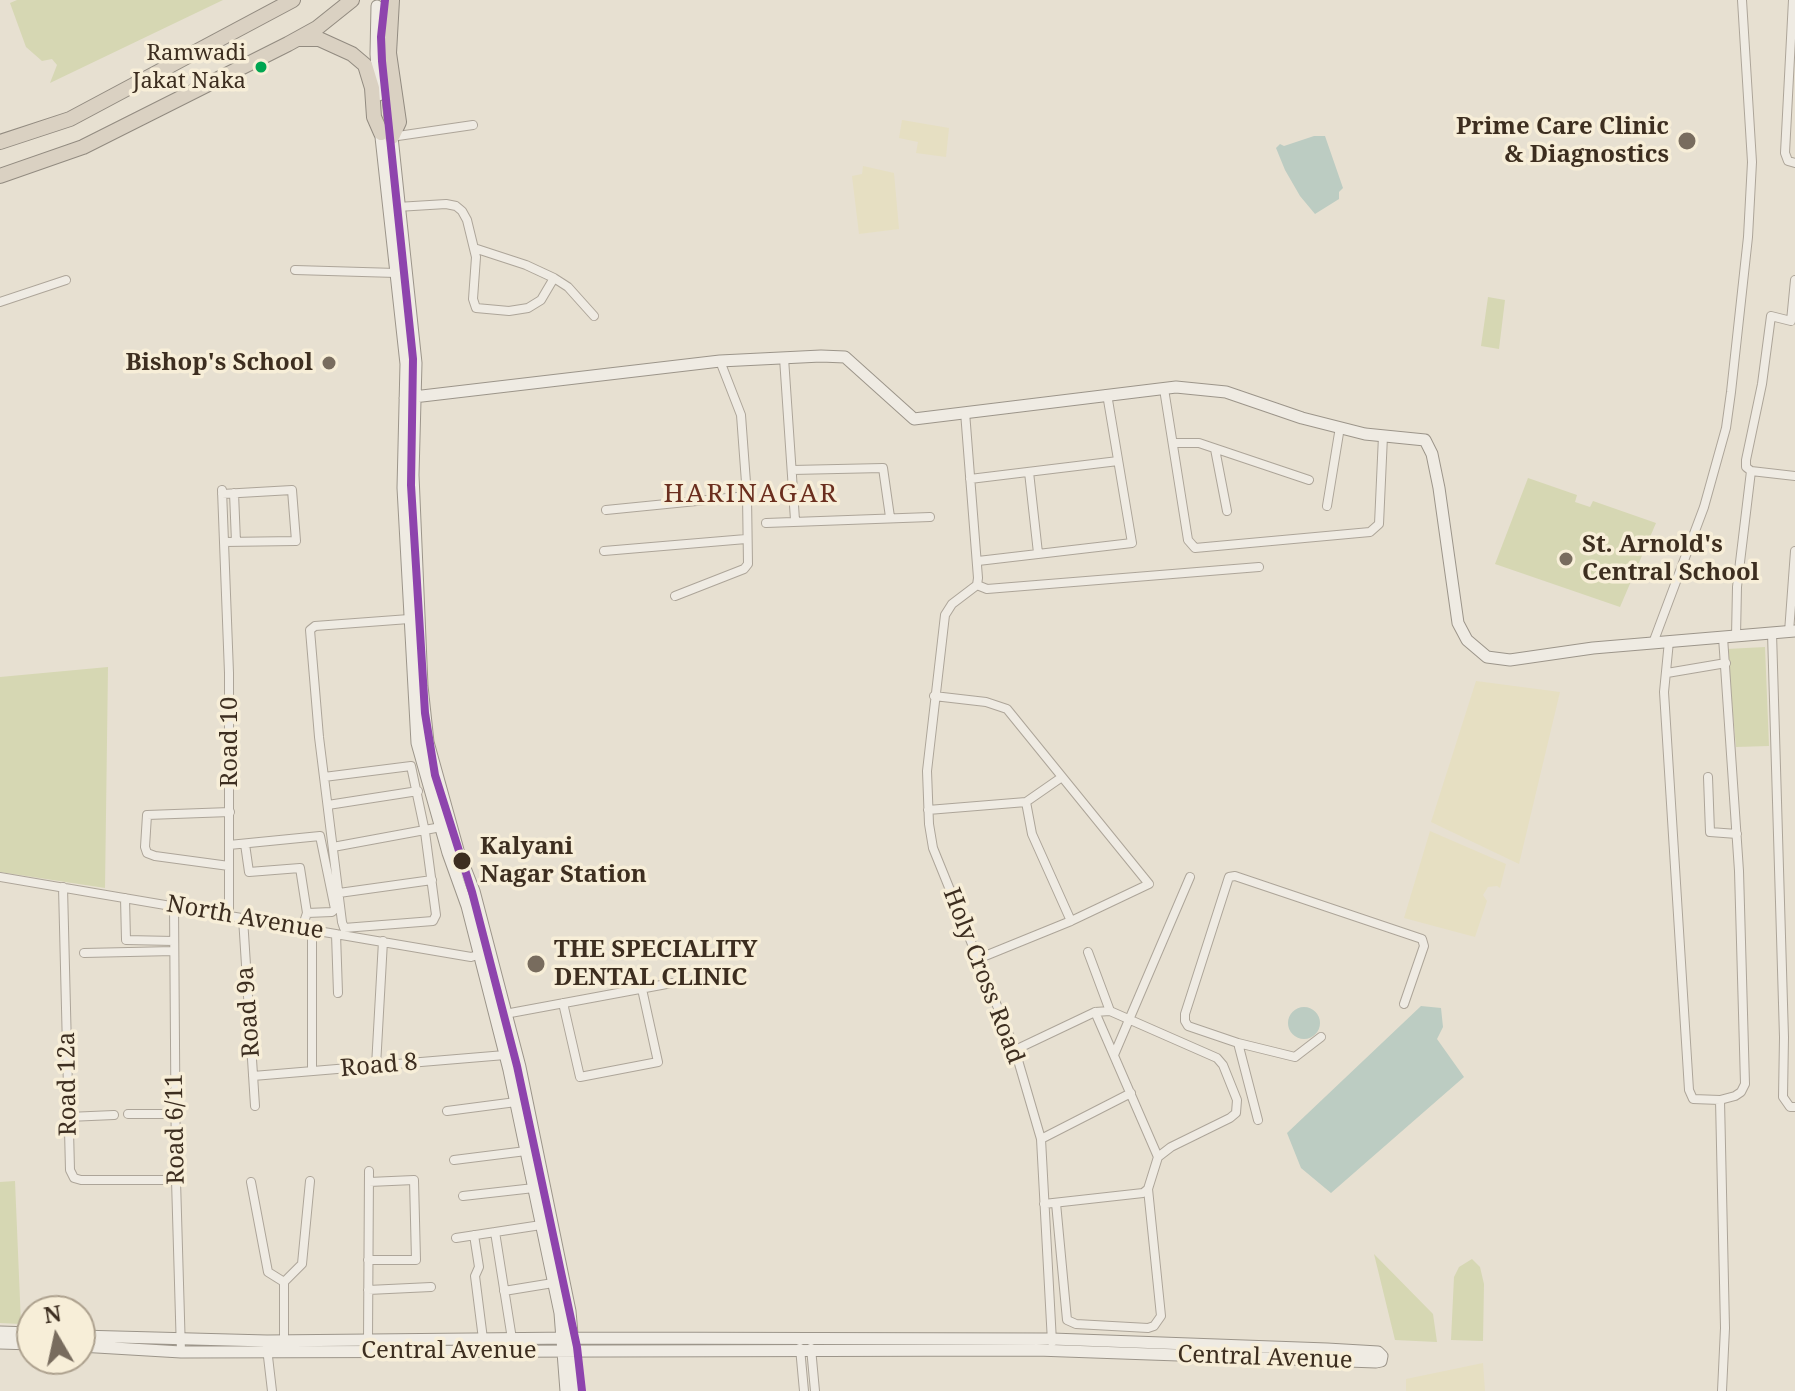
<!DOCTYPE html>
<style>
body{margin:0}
#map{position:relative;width:1795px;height:1391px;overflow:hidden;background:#e7e0d1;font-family:"Noto Serif",serif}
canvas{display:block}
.north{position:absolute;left:16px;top:1295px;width:80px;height:80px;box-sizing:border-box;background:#f7eed8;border:2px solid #ada18e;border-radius:50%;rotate:351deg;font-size:22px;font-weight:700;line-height:32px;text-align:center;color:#3d2e20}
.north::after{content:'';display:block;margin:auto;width:28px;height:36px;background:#786c5e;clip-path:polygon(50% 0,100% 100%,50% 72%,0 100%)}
</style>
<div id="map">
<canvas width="1795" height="1391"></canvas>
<div class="north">N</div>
</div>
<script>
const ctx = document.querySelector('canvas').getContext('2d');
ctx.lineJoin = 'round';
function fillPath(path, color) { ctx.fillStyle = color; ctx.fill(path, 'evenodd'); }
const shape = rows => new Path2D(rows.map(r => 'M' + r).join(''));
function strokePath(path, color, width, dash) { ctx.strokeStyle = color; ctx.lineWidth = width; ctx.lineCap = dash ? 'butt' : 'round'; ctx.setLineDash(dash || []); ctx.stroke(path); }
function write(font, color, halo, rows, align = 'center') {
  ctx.font = font + ' "Noto Serif",serif'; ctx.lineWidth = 7; ctx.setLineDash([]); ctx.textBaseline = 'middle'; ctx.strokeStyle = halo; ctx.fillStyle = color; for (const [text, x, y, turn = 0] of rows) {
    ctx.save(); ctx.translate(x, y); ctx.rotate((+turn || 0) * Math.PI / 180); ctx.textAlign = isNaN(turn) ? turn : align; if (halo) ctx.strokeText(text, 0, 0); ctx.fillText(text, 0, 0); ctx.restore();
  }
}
const farmland = shape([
 [902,120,949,128,946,157,916,153,918,142,899,138],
 [863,166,894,173,899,229,859,234,852,176,862,174],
 [1476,681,1560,692,1519,864,1431,822],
 [1430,831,1506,864,1500,888,1497,886,1488,887,1483,895,1487,901,1475,937,1404,918],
 [1483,1363,1485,1391,1406,1391,1406,1379]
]);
const green = shape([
 [17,0,223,0,50,83,57,65,52,59,42,61,26,47,10,3],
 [1488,297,1505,300,1499,349,1481,346],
 [1528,478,1577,495,1575,502,1590,507,1593,501,1656,523,1620,607,1495,564],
 [1765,647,1769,746,1736,747,1727,649],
 [108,667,105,888,0,872,0,677],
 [15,1181,21,1324,0,1323,0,1182],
 [1374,1254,1433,1314,1437,1342,1395,1340],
 [1472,1259,1480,1267,1484,1284,1483,1341,1451,1340,1454,1277,1459,1267]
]);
const water = shape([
 [1314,136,1325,136,1343,188,1339,192,1339,199,1315,214,1300,196,1285,170,1276,148,1280,144,1284,146],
 [1421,1006,1441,1008,1443,1027,1437,1039,1464,1077,1331,1193,1301,1168,1287,1133],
 '1288 1023a16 16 0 1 1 32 0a16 16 0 1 1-32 0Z'
]);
const street = shape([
 [1793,0,1785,153,1788,161,1795,163],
 [391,137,473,125],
 [397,207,446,204,456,206,462,211,467,220,476,257,473,299,476,308,509,311,528,308,541,300,554,278],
 [474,248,526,265,554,278,568,287,594,316],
 [295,270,396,273],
 [1795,280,1791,321,1771,316,1762,384,1746,460,1746,467,1751,471,1795,476],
 [0,302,66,280],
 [784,358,795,520],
 [1164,389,1188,540,1195,548,1370,532,1379,524,1383,436],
 [965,412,978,578,977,585,952,604,945,615,927,771,929,824,933,848,1015,1050,1041,1139,1052,1342],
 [1173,443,1199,443,1309,480],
 [1215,449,1227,511],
 [792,470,883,468,890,517],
 [1029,472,1038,553],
 [970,479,1118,461],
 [222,490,229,673,229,915],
 [234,493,236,542],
 [222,494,292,490,296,541,224,542],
 [1327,506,1340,427],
 [606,510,747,496],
 [766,523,930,517],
 [604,551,746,539],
 [978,561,1132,543,1107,394],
 [977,585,987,589,1259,567],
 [675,596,744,569,748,564,747,496,741,415,720,361],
 [1789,632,1795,551],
 [1772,633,1784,1037,1783,1097,1790,1107,1795,1107],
 [1736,636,1737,587,1751,471],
 [1669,641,1664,692,1689,1090,1693,1099,1720,1100,1735,1096,1741,1092,1745,1084,1739,871,1723,637],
 [1653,643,1704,507,1726,428,1731,392,1748,237,1752,162,1742,0],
 [1667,673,1726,663],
 [934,696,986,702,1007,709,1149,884,1071,921,980,958],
 [324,777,411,766,425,832,436,915,433,921,344,928,342,922,319,737,310,630,315,626,409,619],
 [1708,777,1710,832,1737,834],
 [1026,802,1032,834,1071,921],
 [328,805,418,791],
 [928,810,1026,802,1062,777],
 [245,844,249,872,300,868,307,913,302,928],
 [229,845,320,836,335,909,332,912,307,913],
 [333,847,441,827],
 [229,866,155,856,147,853,145,847,147,815,230,812],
 [0,877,471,957,481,954],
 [63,887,70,1170,74,1178,81,1180,176,1180],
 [339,893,432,880],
 [125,898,126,940,174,941],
 [174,906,176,1180,181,1352],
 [243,918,255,1106],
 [336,934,338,993],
 [1088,952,1110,1011],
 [84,953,174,951],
 [563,1003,580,1077,658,1062,642,989],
 [1095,1012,1158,1157],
 [505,1014,672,983],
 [1321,1037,1295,1057,1238,1043,1188,1026,1185,1021,1185,1014,1229,877,1235,876,1422,939,1424,946,1404,1004],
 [1238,1043,1258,1120],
 [1015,1050,1095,1012,1110,1011,1217,1058,1223,1065,1237,1100,1236,1113,1230,1118,1171,1147,1158,1157,1148,1189,1143,1193,1044,1204],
 [1114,1055,1190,877],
 [376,1066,383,941],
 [312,1071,312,930],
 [253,1076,505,1055],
 [1720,1100,1725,1328,1722,1391],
 [447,1111,516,1102],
 [128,1114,175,1114],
 [68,1117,114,1115],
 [1041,1139,1131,1093],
 [454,1160,526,1151],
 [251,1182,268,1272,284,1282],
 [463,1196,534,1188],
 [1056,1203,1067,1320,1076,1324,1148,1328,1154,1326,1161,1316,1148,1189],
 [495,1232,512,1339],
 [474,1235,479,1267,475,1276,483,1339],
 [456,1238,541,1225],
 [368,1260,416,1260,414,1180,369,1182],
 [284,1282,302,1264,310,1181],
 [368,1290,431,1287],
 [504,1291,553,1283],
 [368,1340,369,1171],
 [284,1341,284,1282],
 [267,1348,272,1391],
 [800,1348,804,1391],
 [811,1348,815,1391]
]);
const secondary = shape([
 [377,6,376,54,379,95],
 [386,80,416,363,413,475,422,686,428,742,458,850,474,891,520,1067,570,1311,577,1391],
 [380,128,406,364,403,488,417,743,448,853,467,906,509,1070,560,1313,566,1391],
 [405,398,720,361,821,356,845,357,914,419,1176,387,1226,392,1302,418,1365,434,1425,440,1432,454,1439,488,1458,623,1467,640,1487,657,1510,660,1593,648,1795,631],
 [0,1332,32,1333],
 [80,1336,267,1341,574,1338,1052,1339,1327,1349,1378,1352,1382,1356,1381,1361,1376,1362,1037,1350,181,1352,80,1346],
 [0,1343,32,1344]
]);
const highway = shape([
 [299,39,319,39,352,54,365,65,372,88,374,117,381,133],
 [392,137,399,122,389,53,392,0],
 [0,142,70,119,293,0],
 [0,176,83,147,288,44,317,28,352,0]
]);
const metro1 = shape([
 [385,0,381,37,382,61,413,359,411,485,425,713,435,775,472,892,517,1066,577,1347,582,1391]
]);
const markers = [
 [261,67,7,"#00a651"],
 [1687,141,10,"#786c5e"],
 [329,363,8,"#786c5e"],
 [1566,559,8,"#786c5e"],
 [462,861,10,"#3d2e20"],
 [536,964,10,"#786c5e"]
];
const busNames = [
 ["Ramwadi",246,54],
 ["Jakat Naka",246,82]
];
const poiNames = [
 ["Prime Care Clinic",1669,127],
 ["& Diagnostics",1669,155],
 ["Bishop's School",313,363],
 ["St. Arnold's",1582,545,"left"],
 ["Central School",1582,573,"left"],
 ["THE SPECIALITY",554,950,"left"],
 ["DENTAL CLINIC",554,978,"left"]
];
const streetNames = [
 ["Road 10",230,742,-90],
 ["North Avenue",245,918,10],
 ["Holy Cross Road",983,976,69],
 ["Road 9a",249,1012,-94],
 ["Road 8",379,1066,-5],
 ["Road 12a",68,1084,-91],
 ["Road 6/11",176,1129,-91],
 ["Central Avenue",449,1351],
 ["Central Avenue",1265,1358,2]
];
const stopNames = [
 ["Kalyani",480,847],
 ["Nagar Station",480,875]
];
const neighbourhoodNames = [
 ["HARINAGAR",751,495]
];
fillPath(farmland, '#e6dfc2');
fillPath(green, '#d6d7b3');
fillPath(water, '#bcccc2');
strokePath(street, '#ada599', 10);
strokePath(secondary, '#9c958a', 13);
strokePath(highway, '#928b80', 16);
strokePath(street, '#efebe3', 8);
strokePath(secondary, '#efebe3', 11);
strokePath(highway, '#dad1c2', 14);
strokePath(metro1, '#8e44ad', 8);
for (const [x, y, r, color] of markers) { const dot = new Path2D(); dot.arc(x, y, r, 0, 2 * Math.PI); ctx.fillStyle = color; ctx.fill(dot); strokePath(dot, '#f7eed8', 3); }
write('22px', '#3d2e20', '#f7eed8', busNames, 'right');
write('bold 24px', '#3d2e20', '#f7eed8', poiNames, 'right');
write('24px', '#3d2e20', '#f7eed8', streetNames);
write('bold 24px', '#3d2e20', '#f7eed8', stopNames, 'left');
ctx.letterSpacing = '2px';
write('26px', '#6b2e1e', '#f7eed8', neighbourhoodNames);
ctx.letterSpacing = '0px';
</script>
